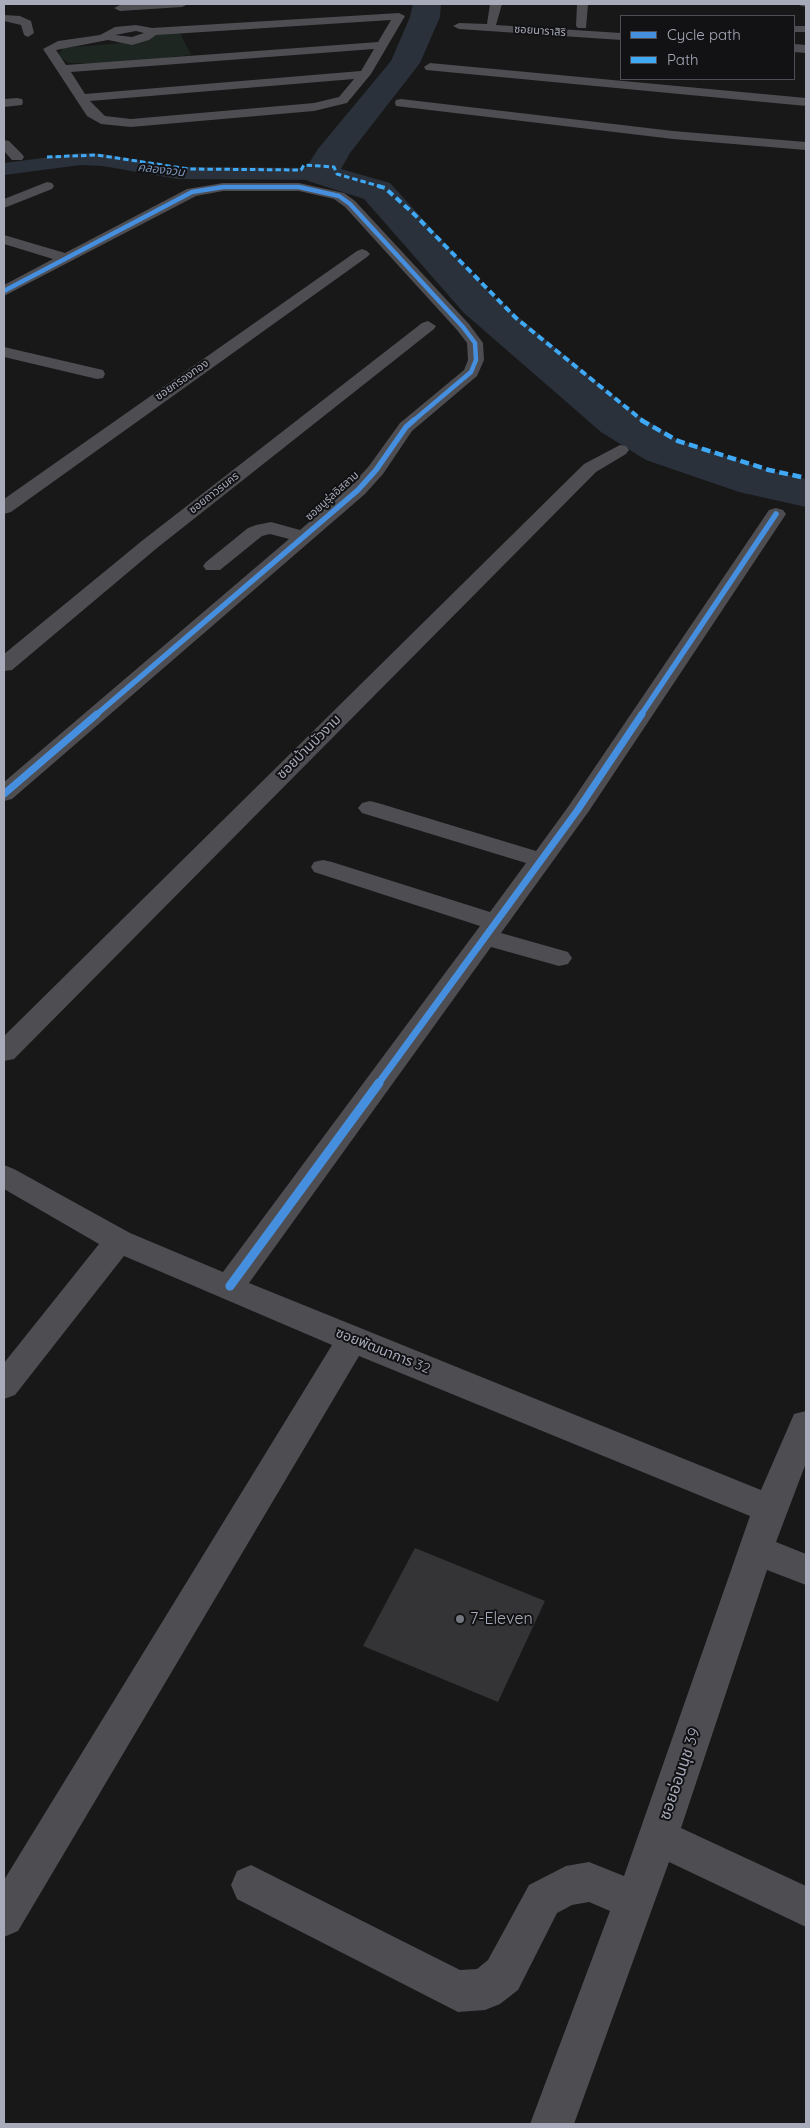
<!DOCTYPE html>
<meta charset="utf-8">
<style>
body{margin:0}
#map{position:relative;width:810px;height:2128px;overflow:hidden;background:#181818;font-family:Quicksand,sans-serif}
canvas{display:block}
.frame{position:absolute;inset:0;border:5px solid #a8abba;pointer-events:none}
.legend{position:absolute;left:620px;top:15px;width:175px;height:65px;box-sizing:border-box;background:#121214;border:1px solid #4e4f56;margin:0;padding:6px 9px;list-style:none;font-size:15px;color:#a8abba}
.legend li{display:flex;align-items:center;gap:10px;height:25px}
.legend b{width:25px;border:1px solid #4e4f56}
</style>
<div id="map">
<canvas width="810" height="2128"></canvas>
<div class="frame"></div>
<ul class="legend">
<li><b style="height:6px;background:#468fdf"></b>Cycle path</li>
<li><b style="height:6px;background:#3fa9f5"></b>Path</li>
</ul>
</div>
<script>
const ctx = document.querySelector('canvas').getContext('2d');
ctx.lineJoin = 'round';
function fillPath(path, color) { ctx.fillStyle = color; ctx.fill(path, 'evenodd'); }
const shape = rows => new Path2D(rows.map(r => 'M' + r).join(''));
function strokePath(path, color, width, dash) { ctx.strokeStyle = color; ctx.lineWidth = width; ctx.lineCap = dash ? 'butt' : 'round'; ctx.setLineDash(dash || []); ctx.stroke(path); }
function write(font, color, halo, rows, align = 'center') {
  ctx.font = font + ' Quicksand,"Noto Sans Thai",sans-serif'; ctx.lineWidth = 4; ctx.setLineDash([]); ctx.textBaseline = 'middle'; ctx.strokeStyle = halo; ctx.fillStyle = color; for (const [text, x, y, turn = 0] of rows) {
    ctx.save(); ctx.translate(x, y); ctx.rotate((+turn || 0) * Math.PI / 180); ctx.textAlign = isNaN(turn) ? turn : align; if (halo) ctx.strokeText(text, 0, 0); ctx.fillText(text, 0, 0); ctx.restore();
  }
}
const green = shape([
 [180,33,191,55,116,63,69,63,58,56,63,48,134,42,156,34]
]);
const canal = shape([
 [81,153,103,154,177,167,320,168,327,170,330,174,327,178,320,180,177,179,103,166,81,165,4,175,4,163,81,153]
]);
const river = shape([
 [413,4,441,4,440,17,420,63,350,153,341,169,390,183,492,295,633,412,678,440,768,470,806,479,806,507,739,492,646,460,601,432,464,313,364,199,308,181,302,174,318,149,391,61,410,17,413,4]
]);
const building = shape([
 [415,1548,545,1601,498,1702,363,1646]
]);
const minor = shape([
 [133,4,188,4,182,7,120,11,114,8,120,5,133,4],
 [490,4,502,4,496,25,621,33,621,40,459,29,453,26,459,23,487,24,490,4],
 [577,4,588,4,586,28,578,28,576,26,577,4],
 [799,4,806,4,806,7,801,6,799,4],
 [399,13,405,16,371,74,347,103,314,111,131,127,101,124,87,116,43,49,58,41,100,35,115,27,136,25,152,28,399,13],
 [391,20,378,42,66,65,56,50,108,40,132,45,149,40,156,35,391,20],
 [136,31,144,33,132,37,115,35,136,31],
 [374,49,361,71,85,94,71,72,374,49],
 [354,79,339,97,314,103,131,119,105,116,90,101,354,79],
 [4,15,20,16,31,21,34,33,28,37,24,35,21,25,4,21,4,15],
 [794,26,806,26,806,32,794,32,794,26],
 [794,44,806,45,806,53,794,52,794,44],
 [430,63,806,98,806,106,426,70,424,67,430,63],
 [17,98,22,99,23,102,22,105,4,107,4,99,17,98],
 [401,99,673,131,806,142,806,150,673,139,396,106,395,103,396,100,401,99],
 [4,140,9,141,22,154,24,157,22,160,12,160,4,151,4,140],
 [47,182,52,183,54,186,52,189,4,208,4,199,47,182],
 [223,183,299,183,344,193,355,201,469,324,483,343,484,360,477,376,412,431,383,474,365,494,12,799,4,801,4,782,289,539,270,534,262,536,220,570,206,570,203,566,206,562,248,528,256,525,271,522,300,530,351,486,369,466,400,423,464,370,468,360,467,343,457,330,345,207,334,199,299,191,223,191,196,196,4,296,4,285,53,259,4,244,4,235,65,253,187,189,223,183],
 [362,249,367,251,370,254,367,257,11,512,4,514,4,499,357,251,362,249],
 [428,321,436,326,434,329,157,548,12,670,4,671,4,654,143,540,422,323,428,321],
 [4,347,103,370,105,374,103,378,97,379,4,357,4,347],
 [620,445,626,446,629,450,626,454,596,472,14,1059,4,1061,4,1036,584,464,620,445],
 [776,508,783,510,786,514,589,811,501,933,568,952,572,958,568,964,559,966,491,947,249,1283,761,1490,794,1414,806,1411,806,1463,776,1542,806,1554,806,1585,767,1570,681,1828,806,1886,806,1927,669,1862,574,2124,530,2124,610,1911,589,1902,572,1905,557,1913,518,1990,500,2004,485,2010,458,2012,237,1899,231,1885,237,1871,251,1865,460,1970,477,1969,488,1960,529,1885,566,1866,589,1862,624,1876,750,1516,359,1356,18,1931,4,1937,4,1880,332,1345,124,1256,15,1395,4,1399,4,1363,99,1244,4,1189,4,1165,14,1169,130,1233,223,1272,480,926,314,872,311,867,314,862,323,860,332,862,490,912,526,863,362,813,358,808,362,803,370,801,378,803,536,851,568,807,769,510,776,508]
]);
const quietFar2 = shape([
 [47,157,97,155,189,169,301,170,304,165,334,167,337,174,382,187]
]);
const quietFar1 = shape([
 [378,186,385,188,414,214,516,318,643,421]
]);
const quiet = shape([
 [641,420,678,441,769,470,806,478]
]);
const cyclewayFar4 = shape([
 [223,187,299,187]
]);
const cyclewayFar3 = shape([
 [4,291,192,192,223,187,299,187,339,196,350,204,463,327,475,343,476,360,471,372,413,421]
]);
const cyclewayFar2 = shape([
 [96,715,358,490,376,470,406,427,414,420],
 [641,715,776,514]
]);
const cyclewayFar1 = shape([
 [4,794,97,714],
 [378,1084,577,811,642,714]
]);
const cycleway = shape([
 [230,1286,379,1083]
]);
const markers = [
 [460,1619,5,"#767881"]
];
const farStreetnames = [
 ["ซอยนาราสิริ",540,31,4],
 ["ซอยกรองทอง",182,380,-35],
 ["ซอยถาวรนคร",214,493,-38],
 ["ซอยนูรุ่ลอิสลาม",332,496,-42]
];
const farWaternames = [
 ["คลองจวน",161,170,7]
];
const streetNames = [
 ["ซอยบ้านบัวงาม",309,747,-45],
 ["ซอยพัฒนาการ 32",383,1351,22]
];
const nearPoinames = [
 ["7-Eleven",470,1619]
];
const nearStreetnames = [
 ["ซอยอ่อนนุช 39",680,1774,-71]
];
fillPath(green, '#1d2620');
fillPath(canal, '#2a313b');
fillPath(river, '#2a313b');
fillPath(building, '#343436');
fillPath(minor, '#4d4d52');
strokePath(quietFar2, '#3fa9f5', 3, [5.5, 3]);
strokePath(quietFar1, '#3fa9f5', 4, [7, 4]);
strokePath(quiet, '#3fa9f5', 4.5, [9, 4.5]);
strokePath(cyclewayFar4, '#468fdf', 3);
strokePath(cyclewayFar3, '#468fdf', 4.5);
strokePath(cyclewayFar2, '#468fdf', 5.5);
strokePath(cyclewayFar1, '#468fdf', 7);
strokePath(cycleway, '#468fdf', 9);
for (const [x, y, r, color] of markers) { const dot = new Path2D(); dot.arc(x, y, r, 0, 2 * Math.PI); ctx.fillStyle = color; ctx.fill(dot); strokePath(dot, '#121214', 2); }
write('11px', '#a8abba', '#121214', farStreetnames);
write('italic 12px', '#7c93b8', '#121214', farWaternames);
write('14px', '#a8abba', '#121214', streetNames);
write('16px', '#a8abba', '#121214', nearPoinames, 'left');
write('16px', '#a8abba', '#121214', nearStreetnames);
</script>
